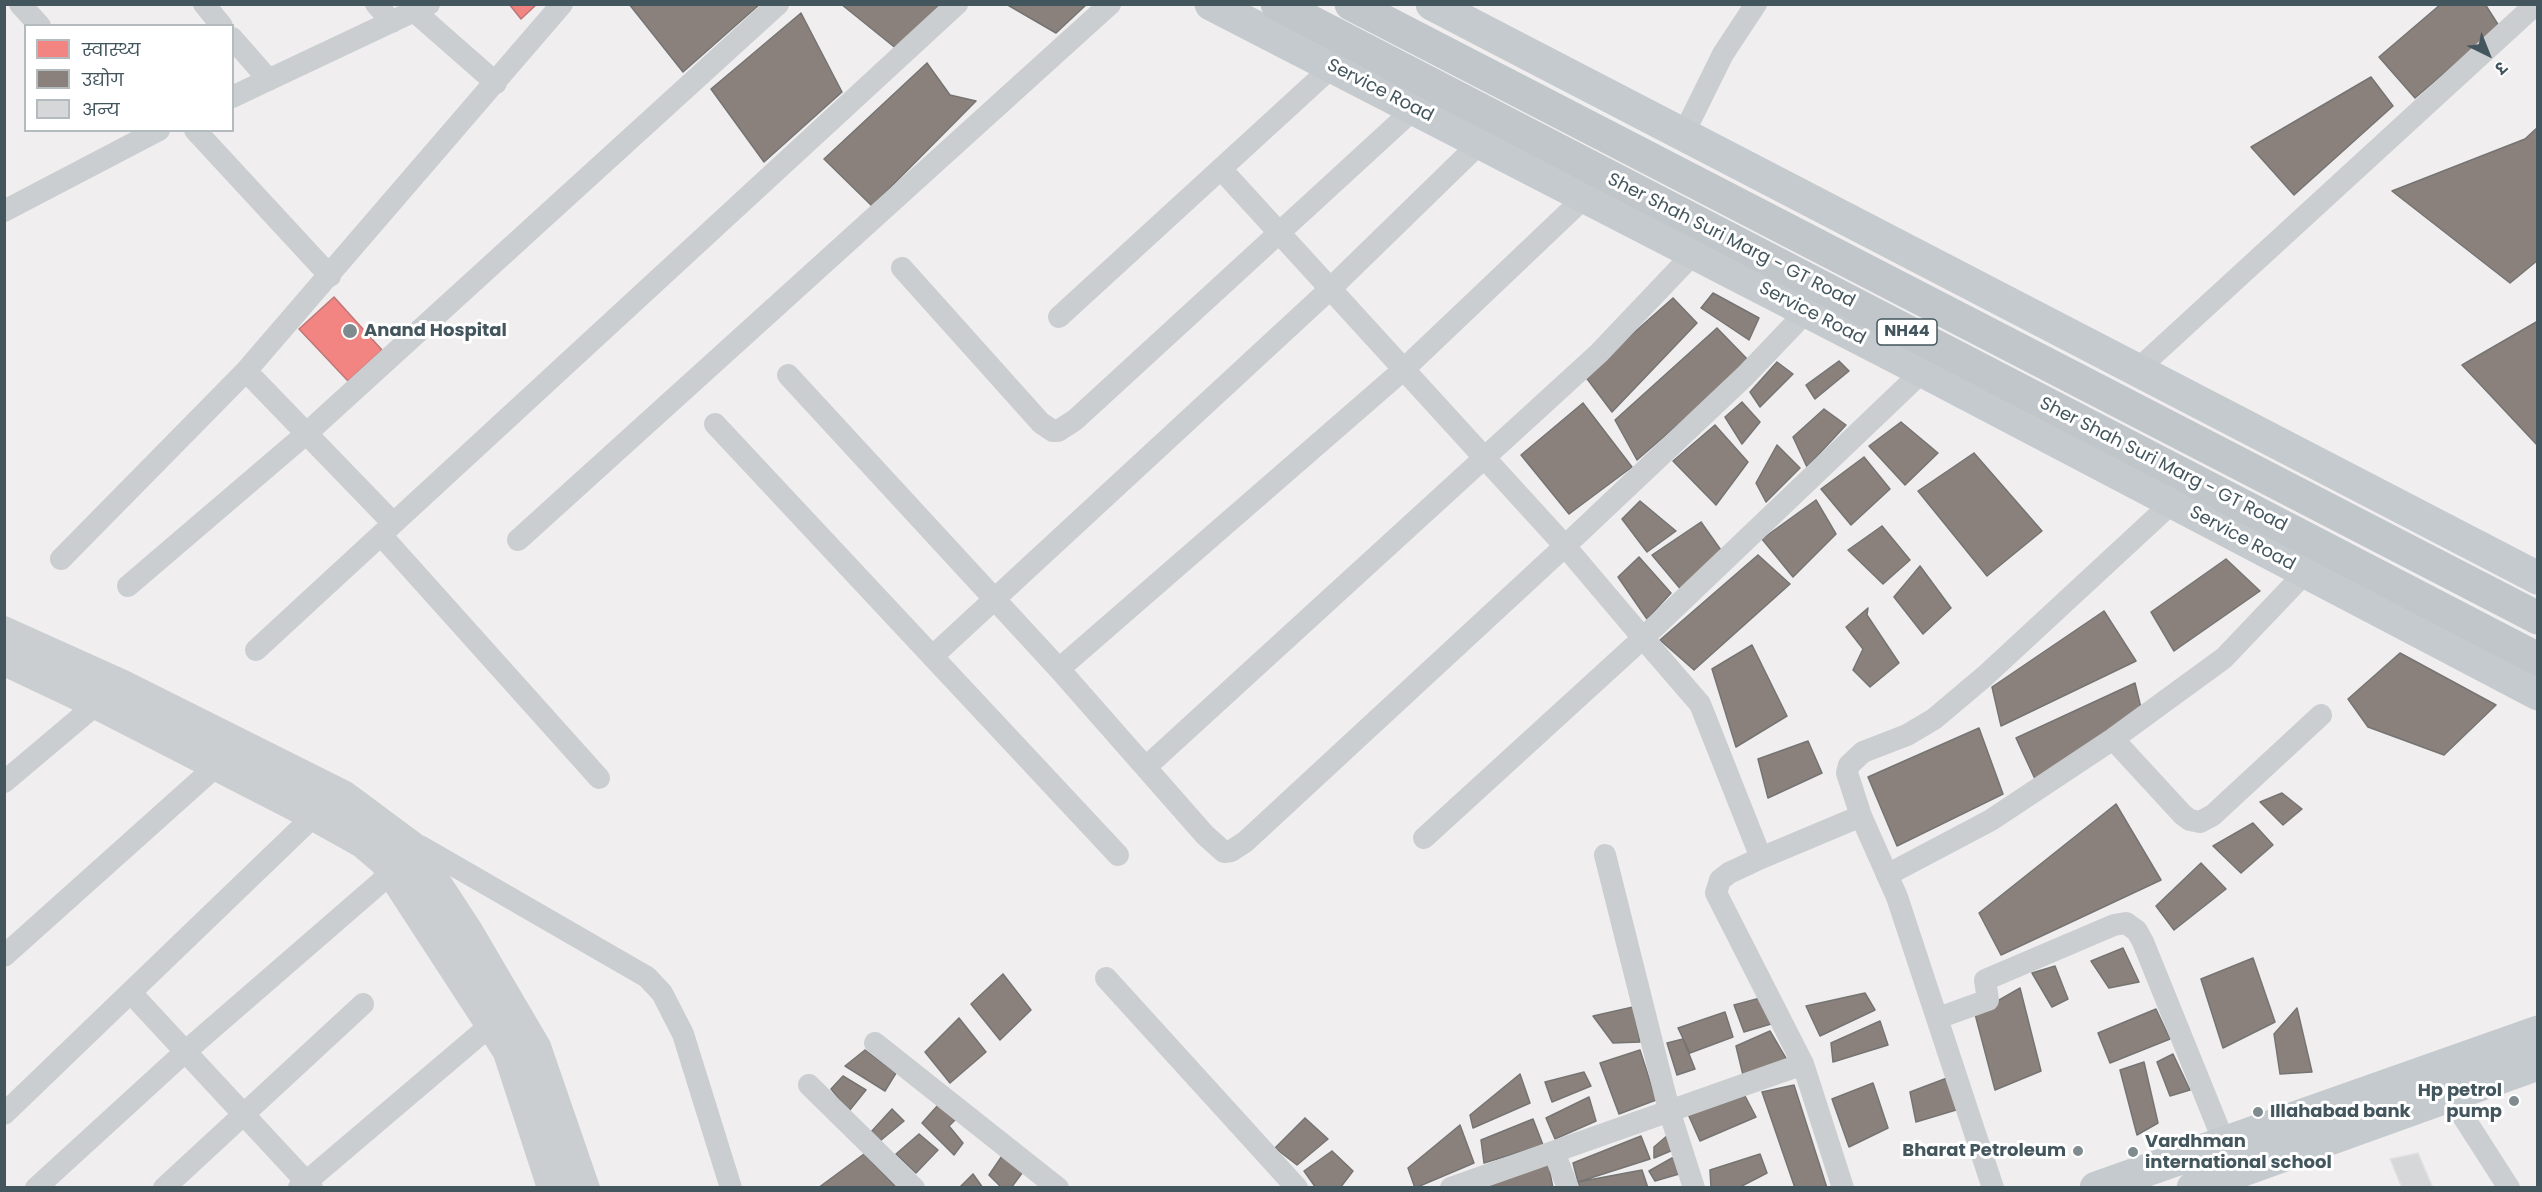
<!DOCTYPE html>
<meta charset="utf-8">
<style>
body{margin:0}
#map{position:relative;width:2542px;height:1192px;overflow:hidden;background:#f0eeef;font-family:Poppins,"Noto Sans Devanagari",sans-serif}
canvas{display:block}
.frame{position:absolute;inset:0;border:6px solid #43555d;pointer-events:none}
.legend{position:absolute;left:24px;top:24px;width:210px;height:108px;box-sizing:border-box;background:#fff;border:2px solid #b4bbbe;margin:0;padding:8px 10px;list-style:none;font-size:18px;color:#43555d}
.legend li{display:flex;align-items:center;gap:12px;height:30px}
.legend b{width:30px;border:2px solid #b4bbbe}
.north{position:absolute;left:2458px;top:24px;width:60px;height:60px;-webkit-text-stroke:4px #fff;paint-order:stroke;rotate:137deg;font-size:16px;font-weight:700;line-height:24px;text-align:center;color:#43555d}
.north::after{content:'';display:block;margin:auto;width:21px;height:27px;background:#43555d;clip-path:polygon(50% 0,100% 100%,50% 72%,0 100%)}
</style>
<div id="map">
<canvas width="2542" height="1192"></canvas>
<div class="frame"></div>
<ul class="legend">
<li><b style="height:16px;background:#f28482"></b>स्वास्थ्य</li>
<li><b style="height:16px;background:#8a817c"></b>उद्योग</li>
<li><b style="height:16px;background:#d6d7d9"></b>अन्य</li>
</ul>
<div class="north">उ</div>
</div>
<script>
const ctx = document.querySelector('canvas').getContext('2d');
ctx.lineJoin = 'round';
function fillPath(path, color) { ctx.fillStyle = color; ctx.fill(path, 'evenodd'); }
const shape = rows => new Path2D(rows.map(r => 'M' + r).join(''));
function strokePath(path, color, width, dash) { ctx.strokeStyle = color; ctx.lineWidth = width; ctx.lineCap = dash ? 'butt' : 'round'; ctx.setLineDash(dash || []); ctx.stroke(path); }
function write(font, color, halo, rows, align = 'center') {
  ctx.font = font + ' Poppins,sans-serif'; ctx.lineWidth = 6; ctx.setLineDash([]); ctx.textBaseline = 'middle'; ctx.strokeStyle = halo; ctx.fillStyle = color; for (const [text, x, y, turn = 0] of rows) {
    ctx.save(); ctx.translate(x, y); ctx.rotate((+turn || 0) * Math.PI / 180); ctx.textAlign = isNaN(turn) ? turn : align; if (halo) ctx.strokeText(text, 0, 0); ctx.fillText(text, 0, 0); ctx.restore();
  }
}
const health = shape([
 [509,4,537,4,521,19,509,4],
 [334,297,382,350,348,381,299,329,334,297]
]);
const industry = shape([
 [629,4,760,4,683,72,629,4],
 [841,4,941,4,898,50,841,4],
 [1006,4,1087,4,1056,33,1006,4],
 [2441,4,2485,4,2499,26,2415,98,2379,57,2441,4],
 [801,13,842,92,764,162,711,89,801,13],
 [927,63,950,95,976,101,872,206,824,159,927,63],
 [2371,77,2393,106,2294,195,2251,147,2371,77],
 [2538,127,2538,260,2510,283,2392,191,2525,139,2538,127],
 [1713,293,1759,318,1749,340,1701,308,1713,293],
 [1673,298,1697,323,1612,412,1585,376,1673,298],
 [2538,321,2538,446,2462,365,2538,321],
 [1717,328,1750,362,1637,460,1615,420,1717,328],
 [1839,361,1849,371,1815,399,1806,385,1839,361],
 [1777,362,1793,374,1760,407,1750,392,1777,362],
 [1742,402,1760,422,1742,444,1725,417,1742,402],
 [1583,403,1632,467,1569,514,1521,455,1583,403],
 [1824,409,1846,425,1807,467,1793,437,1824,409],
 [1901,422,1938,453,1905,485,1869,446,1901,422],
 [1715,425,1748,462,1716,505,1673,461,1715,425],
 [1777,445,1800,468,1766,502,1756,483,1777,445],
 [1974,453,2042,531,1987,576,1918,491,1974,453],
 [1864,457,1890,489,1851,525,1821,489,1864,457],
 [1816,500,1836,534,1793,577,1762,539,1816,500],
 [1640,501,1676,531,1647,552,1622,519,1640,501],
 [1701,522,1723,553,1683,592,1652,555,1701,522],
 [1882,526,1910,560,1883,584,1848,550,1882,526],
 [1758,555,1790,584,1694,670,1660,640,1758,555],
 [1639,557,1671,593,1647,619,1618,577,1639,557],
 [2226,559,2260,591,2174,651,2151,612,2226,559],
 [1920,566,1951,608,1923,634,1894,597,1920,566],
 [1868,608,1867,615,1899,663,1870,687,1853,670,1863,649,1846,627,1868,608],
 [2104,611,2136,661,2001,726,1992,687,2104,611],
 [1752,645,1787,716,1736,747,1712,669,1752,645],
 [2400,653,2496,705,2444,755,2368,727,2348,699,2400,653],
 [2135,683,2141,708,2035,779,2016,738,2135,683],
 [1979,728,2003,794,1897,846,1868,777,1979,728],
 [1808,741,1822,773,1768,798,1758,759,1808,741],
 [2282,793,2302,809,2283,825,2260,802,2282,793],
 [2116,804,2161,880,2001,955,1979,913,2116,804],
 [2253,823,2273,845,2241,873,2213,846,2253,823],
 [2201,863,2226,889,2174,930,2156,906,2201,863],
 [2123,948,2139,982,2109,988,2091,961,2123,948],
 [2253,958,2275,1022,2223,1048,2201,979,2253,958],
 [2055,966,2068,999,2052,1007,2032,973,2055,966],
 [1003,974,1031,1010,1000,1040,971,1004,1003,974],
 [2020,988,2041,1071,1995,1090,1975,1014,2020,988],
 [1865,993,1875,1010,1820,1036,1806,1006,1865,993],
 [1764,997,1771,1024,1744,1032,1734,1005,1764,997],
 [1633,1007,1640,1042,1613,1043,1593,1016,1633,1007],
 [2297,1008,2312,1072,2280,1074,2274,1034,2297,1008],
 [2156,1009,2170,1039,2110,1063,2098,1033,2156,1009],
 [1725,1012,1733,1037,1690,1053,1678,1028,1725,1012],
 [959,1018,986,1052,950,1083,925,1052,959,1018],
 [1880,1021,1888,1045,1833,1062,1831,1043,1880,1021],
 [1770,1031,1787,1060,1743,1075,1736,1046,1770,1031],
 [1683,1039,1695,1069,1677,1075,1667,1043,1683,1039],
 [865,1050,896,1073,885,1091,845,1066,865,1050],
 [1640,1050,1656,1100,1619,1114,1600,1063,1640,1050],
 [2173,1054,2190,1090,2170,1096,2157,1062,2173,1054],
 [2144,1062,2158,1123,2137,1135,2120,1070,2144,1062],
 [1584,1072,1591,1086,1552,1102,1545,1082,1584,1072],
 [1520,1074,1530,1103,1473,1128,1470,1115,1520,1074],
 [843,1076,866,1090,849,1111,831,1089,843,1076],
 [1947,1078,1956,1110,1916,1122,1910,1092,1947,1078],
 [1873,1083,1888,1128,1849,1147,1832,1099,1873,1083],
 [1794,1085,1827,1188,1795,1188,1762,1092,1794,1085],
 [1745,1096,1756,1117,1700,1141,1688,1114,1745,1096],
 [1589,1097,1596,1121,1555,1139,1546,1118,1589,1097],
 [939,1104,959,1116,949,1126,963,1143,954,1155,922,1123,939,1104],
 [892,1109,904,1121,880,1141,871,1132,892,1109],
 [1305,1118,1328,1139,1297,1165,1275,1148,1305,1118],
 [1533,1119,1543,1145,1484,1163,1481,1140,1533,1119],
 [1460,1125,1474,1163,1415,1188,1408,1168,1460,1125],
 [919,1134,938,1150,916,1173,896,1154,919,1134],
 [1668,1135,1673,1150,1654,1158,1654,1147,1668,1135],
 [1641,1136,1650,1159,1578,1182,1573,1163,1641,1136],
 [1332,1151,1353,1171,1340,1188,1316,1188,1304,1171,1332,1151],
 [1004,1153,1025,1169,1011,1188,1002,1188,989,1175,1004,1153],
 [864,1154,896,1187,818,1188,864,1154],
 [1760,1154,1767,1173,1738,1188,1711,1188,1710,1170,1760,1154],
 [1672,1158,1675,1159,1679,1174,1655,1181,1649,1171,1672,1158],
 [1548,1163,1553,1188,1491,1188,1490,1183,1548,1163],
 [1642,1170,1648,1188,1580,1188,1578,1182,1642,1170],
 [973,1174,983,1188,959,1188,973,1174]
]);
const building = shape([
 [2418,1153,2433,1188,2402,1188,2390,1159,2418,1153]
]);
const minor = shape([
 [20,4,40,26],
 [204,4,222,26],
 [376,4,392,22],
 [414,11,496,83],
 [232,38,269,80],
 [232,97,429,4],
 [195,130,330,276],
 [1683,135,1723,54,1756,4],
 [1221,169,1565,546,1643,638,1424,838],
 [1585,197,1403,370,1059,669,1205,835,1224,852,1231,851,1245,842,1565,546,1745,376,1807,311],
 [4,211,159,130],
 [902,268,1041,423,1053,431,1058,431,1075,420,1414,109],
 [1059,317,1332,67],
 [2138,369,2536,4],
 [246,371,562,4],
 [788,375,1059,669],
 [715,424,1118,855],
 [381,535,599,778],
 [518,540,1110,4],
 [61,559,246,371,393,523],
 [128,586,307,433,778,4],
 [4,627,124,681,346,792,416,844,472,930,540,1046,589,1188],
 [4,646,102,691,326,805,357,823,395,850,467,960,513,1037,521,1054,569,1188],
 [256,650,957,4],
 [934,655,1330,289,1480,143],
 [4,665,93,707,311,819,361,847,381,864,504,1053,548,1188],
 [2113,739,2183,815,2190,820,2200,822,2213,815,2321,715],
 [1146,767,1599,353,1694,253],
 [4,782,93,707,100,695],
 [420,846,647,977,662,993,683,1034,731,1188],
 [1605,855,1669,1110,1694,1188],
 [1761,858,1861,816],
 [1887,875,1991,820,2113,739,2224,658,2306,572],
 [4,956,214,768],
 [1106,978,1297,1188],
 [131,993,312,1188],
 [1938,1018,1988,1000,1985,980,2114,925,2126,923,2137,931,2143,942,2224,1142],
 [875,1043,1058,1188],
 [809,1085,914,1188],
 [2450,1096,2509,1188],
 [4,1114,321,809],
 [1554,1152,1568,1188],
 [36,1188,186,1051,389,875],
 [164,1188,363,1004],
 [299,1188,499,1018],
 [1451,1188,1803,1064],
 [1843,1188,1803,1064,1716,893,1720,880,1729,873,1761,858,1700,704,1643,638,1923,371],
 [1993,1188,1897,897,1861,816,1847,773,1849,765,1863,752,1907,735,1934,719,1985,676,2173,502]
]);
const primary = shape([
 [1211,4,1923,371,2538,694],
 [1432,4,2538,578],
 [2096,1188,2538,1032],
 [2193,1188,2538,1064]
]);
const trunk = shape([
 [1277,4,2538,659],
 [1351,4,2538,618]
]);
const markers = [
 [350,331,8,"#808b90"],
 [2514,1101,6,"#808b90"],
 [2258,1112,6,"#808b90"],
 [2078,1151,6,"#808b90"],
 [2133,1152,6,"#808b90"]
];
const shields = [
 [1907,332,60]
];
const shieldNames = [
 ["NH44",1907,332]
];
const streetNames = [
 ["Service Road",1380,91,27],
 ["Sher Shah Suri Marg - GT Road",1731,241,27],
 ["Service Road",1812,314,27],
 ["Sher Shah Suri Marg - GT Road",2163,465,27],
 ["Service Road",2242,539,28]
];
const poiNames = [
 ["Anand Hospital",364,331],
 ["Hp petrol",2502,1091,"right"],
 ["pump",2502,1112,"right"],
 ["Illahabad bank",2270,1112],
 ["Vardhman",2145,1142],
 ["international school",2145,1163],
 ["Bharat Petroleum",2066,1151,"right"]
];
fillPath(health, '#f28482');
strokePath(health, '#be7677', 1.5);
fillPath(industry, '#8a817c');
strokePath(industry, '#757473', 1.5);
fillPath(building, '#d6d7d9');
strokePath(building, '#e1e0e2', 1.5);
strokePath(minor, '#caced0', 22);
strokePath(primary, '#c5cace', 33);
strokePath(trunk, '#c0c6ca', 33);
for (const [x, y, r, color] of markers) { const dot = new Path2D(); dot.arc(x, y, r, 0, 2 * Math.PI); ctx.fillStyle = color; ctx.fill(dot); strokePath(dot, '#fff', 2); }
for (const [x, y, w] of shields) { const box = new Path2D(); box.roundRect(x - w / 2, y - 13, w, 26, 4.5); ctx.fillStyle = '#fff'; ctx.fill(box); strokePath(box, '#43555d', 1.5); }
write('bold 16px', '#43555d', null, shieldNames);
write('18px', '#43555d', '#fff', streetNames);
write('bold 18px', '#43555d', '#fff', poiNames, 'left');
</script>
